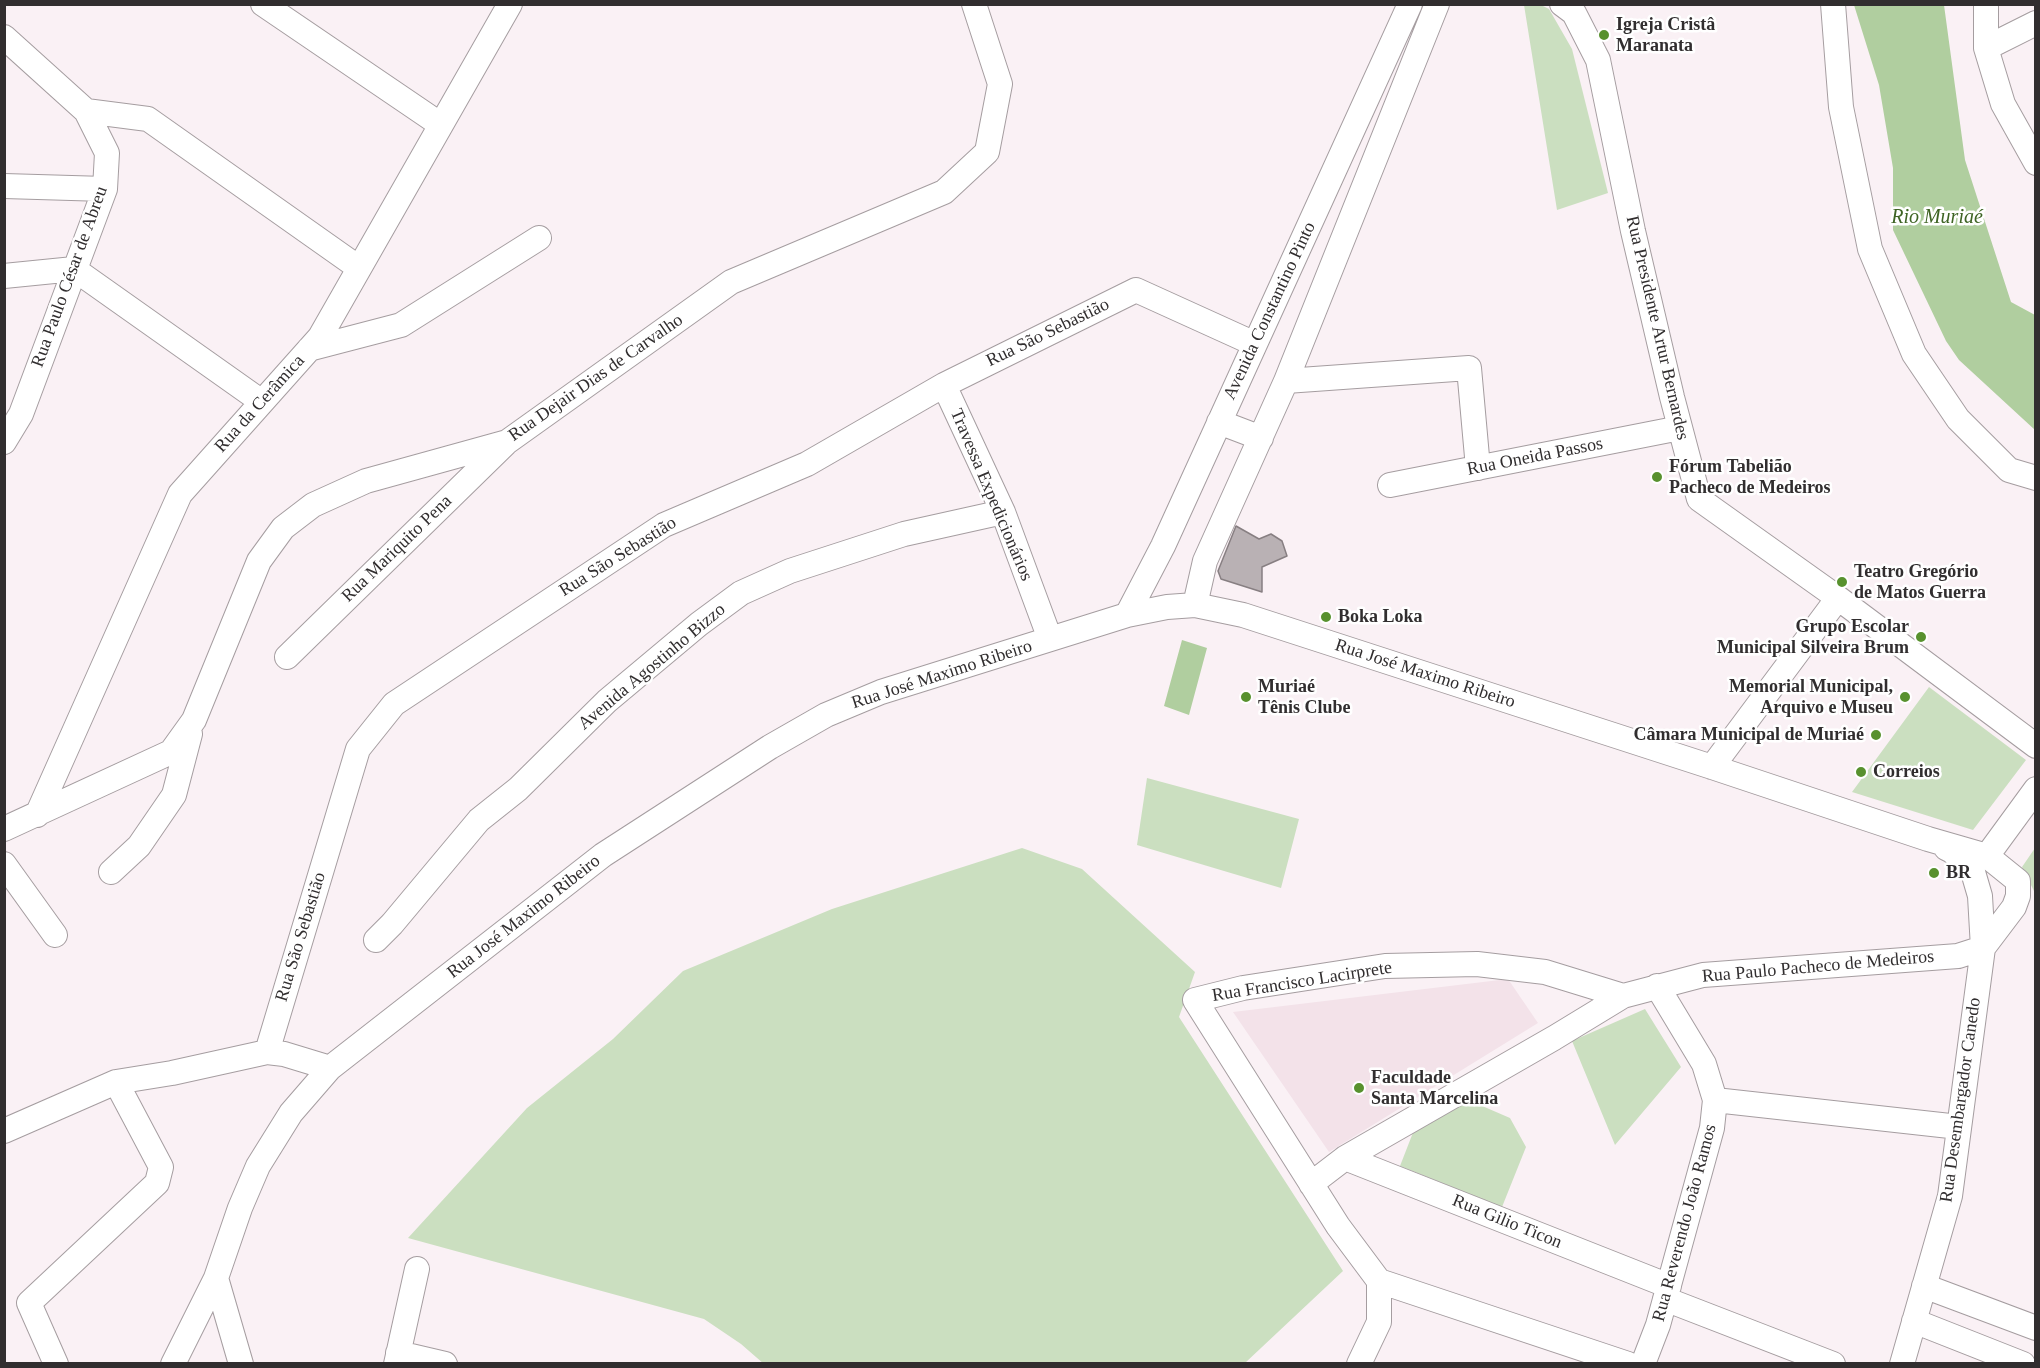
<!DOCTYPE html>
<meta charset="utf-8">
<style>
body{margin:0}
#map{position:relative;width:2040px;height:1368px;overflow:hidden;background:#faf1f5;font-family:"Times New Roman",serif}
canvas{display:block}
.frame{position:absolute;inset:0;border:6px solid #312e2f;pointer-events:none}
</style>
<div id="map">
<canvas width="2040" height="1368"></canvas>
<div class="frame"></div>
</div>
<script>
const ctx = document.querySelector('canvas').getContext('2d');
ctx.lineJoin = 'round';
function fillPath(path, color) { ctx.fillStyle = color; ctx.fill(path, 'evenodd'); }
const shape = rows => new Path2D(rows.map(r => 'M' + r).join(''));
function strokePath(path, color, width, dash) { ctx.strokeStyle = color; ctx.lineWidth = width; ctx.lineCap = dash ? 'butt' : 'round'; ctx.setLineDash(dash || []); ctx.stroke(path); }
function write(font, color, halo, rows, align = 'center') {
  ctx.font = font + ' "Times New Roman",serif'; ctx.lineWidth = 5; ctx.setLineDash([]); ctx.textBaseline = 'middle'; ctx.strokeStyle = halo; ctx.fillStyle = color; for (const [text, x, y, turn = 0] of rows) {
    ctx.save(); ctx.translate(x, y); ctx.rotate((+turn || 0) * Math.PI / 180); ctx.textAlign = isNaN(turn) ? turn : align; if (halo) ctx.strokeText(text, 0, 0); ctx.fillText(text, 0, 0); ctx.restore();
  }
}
const built = shape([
 [1508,979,1538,1023,1329,1152,1233,1012]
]);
const green = shape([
 [1524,5,1541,5,1549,9,1572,49,1608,193,1557,210],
 [1929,687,2026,760,1973,830,1852,792],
 [1147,778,1299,819,1281,888,1137,845],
 [1022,848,1082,869,1195,972,1179,1017,1343,1271,1245,1363,764,1364,741,1344,704,1319,408,1238,527,1108,613,1039,683,971,832,909],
 [2035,848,2035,893,2022,867],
 [1645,1009,1681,1067,1615,1145,1572,1041],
 [1466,1099,1510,1118,1526,1147,1502,1207,1400,1166,1414,1130]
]);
const water = shape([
 [1854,5,1944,5,1965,160,2011,302,2035,315,2035,430,1959,360,1946,341,1893,230,1893,168,1879,85],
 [1182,640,1207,648,1189,715,1164,706]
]);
const building = shape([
 [1236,526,1259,539,1271,534,1282,541,1287,556,1262,567,1262,592,1221,579,1218,571,1236,526]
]);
const minor = shape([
 [263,4,441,125],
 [1562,4,1574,13,1598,60,1633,231,1672,397,1699,499,1838,598,2036,746],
 [1833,4,1841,107,1870,249,1914,354,1958,419,2009,470,2036,478],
 [1986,4,1986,48,2003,104,2036,163],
 [4,37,86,111,107,153,105,189,21,414,4,442],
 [1986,48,2036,23],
 [86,111,148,119,359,268],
 [4,186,105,189],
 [4,276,74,269,262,402],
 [309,349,401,325,539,238],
 [1286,381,1469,368,1478,468],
 [944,385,1003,512,1050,639],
 [1219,422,1261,438],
 [1390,485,1680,428],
 [1195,605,1205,561,1286,381,1437,4],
 [1127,615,1163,546,1410,4],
 [287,657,505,444],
 [1712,767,1838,598],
 [37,815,180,494,320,337,510,4],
 [4,829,171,752,194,720,259,561,283,528,313,505,366,481,507,442,731,282,944,192,987,152,1000,84,974,4],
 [1987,856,2036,789],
 [4,864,55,935],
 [111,872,139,846,174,795,190,734],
 [376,940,392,924,479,820,518,789,607,701,699,624,741,593,790,571,904,534,1003,512],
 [267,1052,358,749,394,704,664,525,807,464,944,385,1136,290,1255,344],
 [1715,1100,1959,1127],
 [4,1131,116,1082,172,1073,267,1052,284,1054,330,1068],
 [1345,1158,1669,1286],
 [1311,1184,1345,1158,1554,1038,1623,996,1703,975,1958,956,1983,948],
 [216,1278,241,1364],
 [1379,1281,1628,1364],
 [1924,1286,2036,1328],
 [1665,1299,1833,1364],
 [1914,1321,2023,1364],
 [398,1353,445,1364],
 [56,1364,29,1303,157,1183,161,1167,116,1082],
 [173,1364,216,1278,240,1208,258,1166,291,1113,330,1068,603,855,770,747,826,715,881,692,1127,615,1167,607,1195,605,1243,615,1712,767,1928,839,1987,856,2018,881,2018,896,2014,907,1983,948],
 [396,1364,417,1269],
 [1359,1364,1379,1322,1379,1281,1338,1226,1195,1000,1243,988,1385,966,1477,964,1545,972,1623,996],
 [1643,1364,1658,1325,1712,1128,1715,1100,1704,1064,1657,986],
 [1902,1364,1950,1196,1983,948,1980,896,1973,872,1952,851,1946,848]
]);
const markers = [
 [1604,35,6,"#58912e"],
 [1657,477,6,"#58912e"],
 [1842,582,6,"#58912e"],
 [1326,617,6,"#58912e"],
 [1921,637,6,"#58912e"],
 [1246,697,6,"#58912e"],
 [1905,697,6,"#58912e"],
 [1876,735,6,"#58912e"],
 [1861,772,6,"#58912e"],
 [1934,873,6,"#58912e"],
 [1359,1088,6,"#58912e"]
];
const poiNames = [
 ["Igreja Cristâ",1616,25],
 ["Maranata",1616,46],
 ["Fórum Tabelião",1669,467],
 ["Pacheco de Medeiros",1669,488],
 ["Teatro Gregório",1854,572],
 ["de Matos Guerra",1854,593],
 ["Boka Loka",1338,617],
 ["Grupo Escolar",1909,627,"right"],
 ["Municipal Silveira Brum",1909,648,"right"],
 ["Muriaé",1258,687],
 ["Tênis Clube",1258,708],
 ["Memorial Municipal,",1893,687,"right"],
 ["Arquivo e Museu",1893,708,"right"],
 ["Câmara Municipal de Muriaé",1864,735,"right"],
 ["Correios",1873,772],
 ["BR",1946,873],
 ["Faculdade",1371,1078],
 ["Santa Marcelina",1371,1099]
];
const streetNames = [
 ["Rua Paulo César de Abreu",70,277,-70],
 ["Avenida Constantino Pinto",1270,311,-65],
 ["Rua Presidente Artur Bernardes",1657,328,77],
 ["Rua São Sebastião",1048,333,-26],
 ["Rua Dejair Dias de Carvalho",596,378,-35],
 ["Rua da Cerâmica",260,404,-48],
 ["Rua Oneida Passos",1535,457,-11],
 ["Travessa Expedicionários",991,495,67],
 ["Rua Mariquito Pena",397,549,-44],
 ["Rua São Sebastião",618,557,-32],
 ["Avenida Agostinho Bizzo",652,667,-40],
 ["Rua José Maximo Ribeiro",1425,674,18],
 ["Rua José Maximo Ribeiro",942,675,-18],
 ["Rua José Maximo Ribeiro",524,917,-38],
 ["Rua São Sebastião",301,937,-73],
 ["Rua Paulo Pacheco de Medeiros",1818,967,-5],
 ["Rua Francisco Lacirprete",1302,982,-9],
 ["Rua Desembargador Canedo",1961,1100,-82],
 ["Rua Gilio Ticon",1507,1222,22],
 ["Rua Reverendo João Ramos",1685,1223,-75]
];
const waterNames = [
 ["Rio Muriaé",1937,218]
];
fillPath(built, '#f3e2e9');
fillPath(green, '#cbdfc0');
fillPath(water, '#b0ce9f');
fillPath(building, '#b9b1b4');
strokePath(building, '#877f82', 1.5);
strokePath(minor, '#a59da0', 26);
strokePath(minor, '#fff', 24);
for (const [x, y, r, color] of markers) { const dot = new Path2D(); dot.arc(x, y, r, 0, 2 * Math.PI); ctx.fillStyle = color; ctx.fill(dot); strokePath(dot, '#fff', 2); }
write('bold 18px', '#312e2f', '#fff', poiNames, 'left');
write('18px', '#312e2f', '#fff', streetNames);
write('italic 20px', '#3e6424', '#fff', waterNames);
</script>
